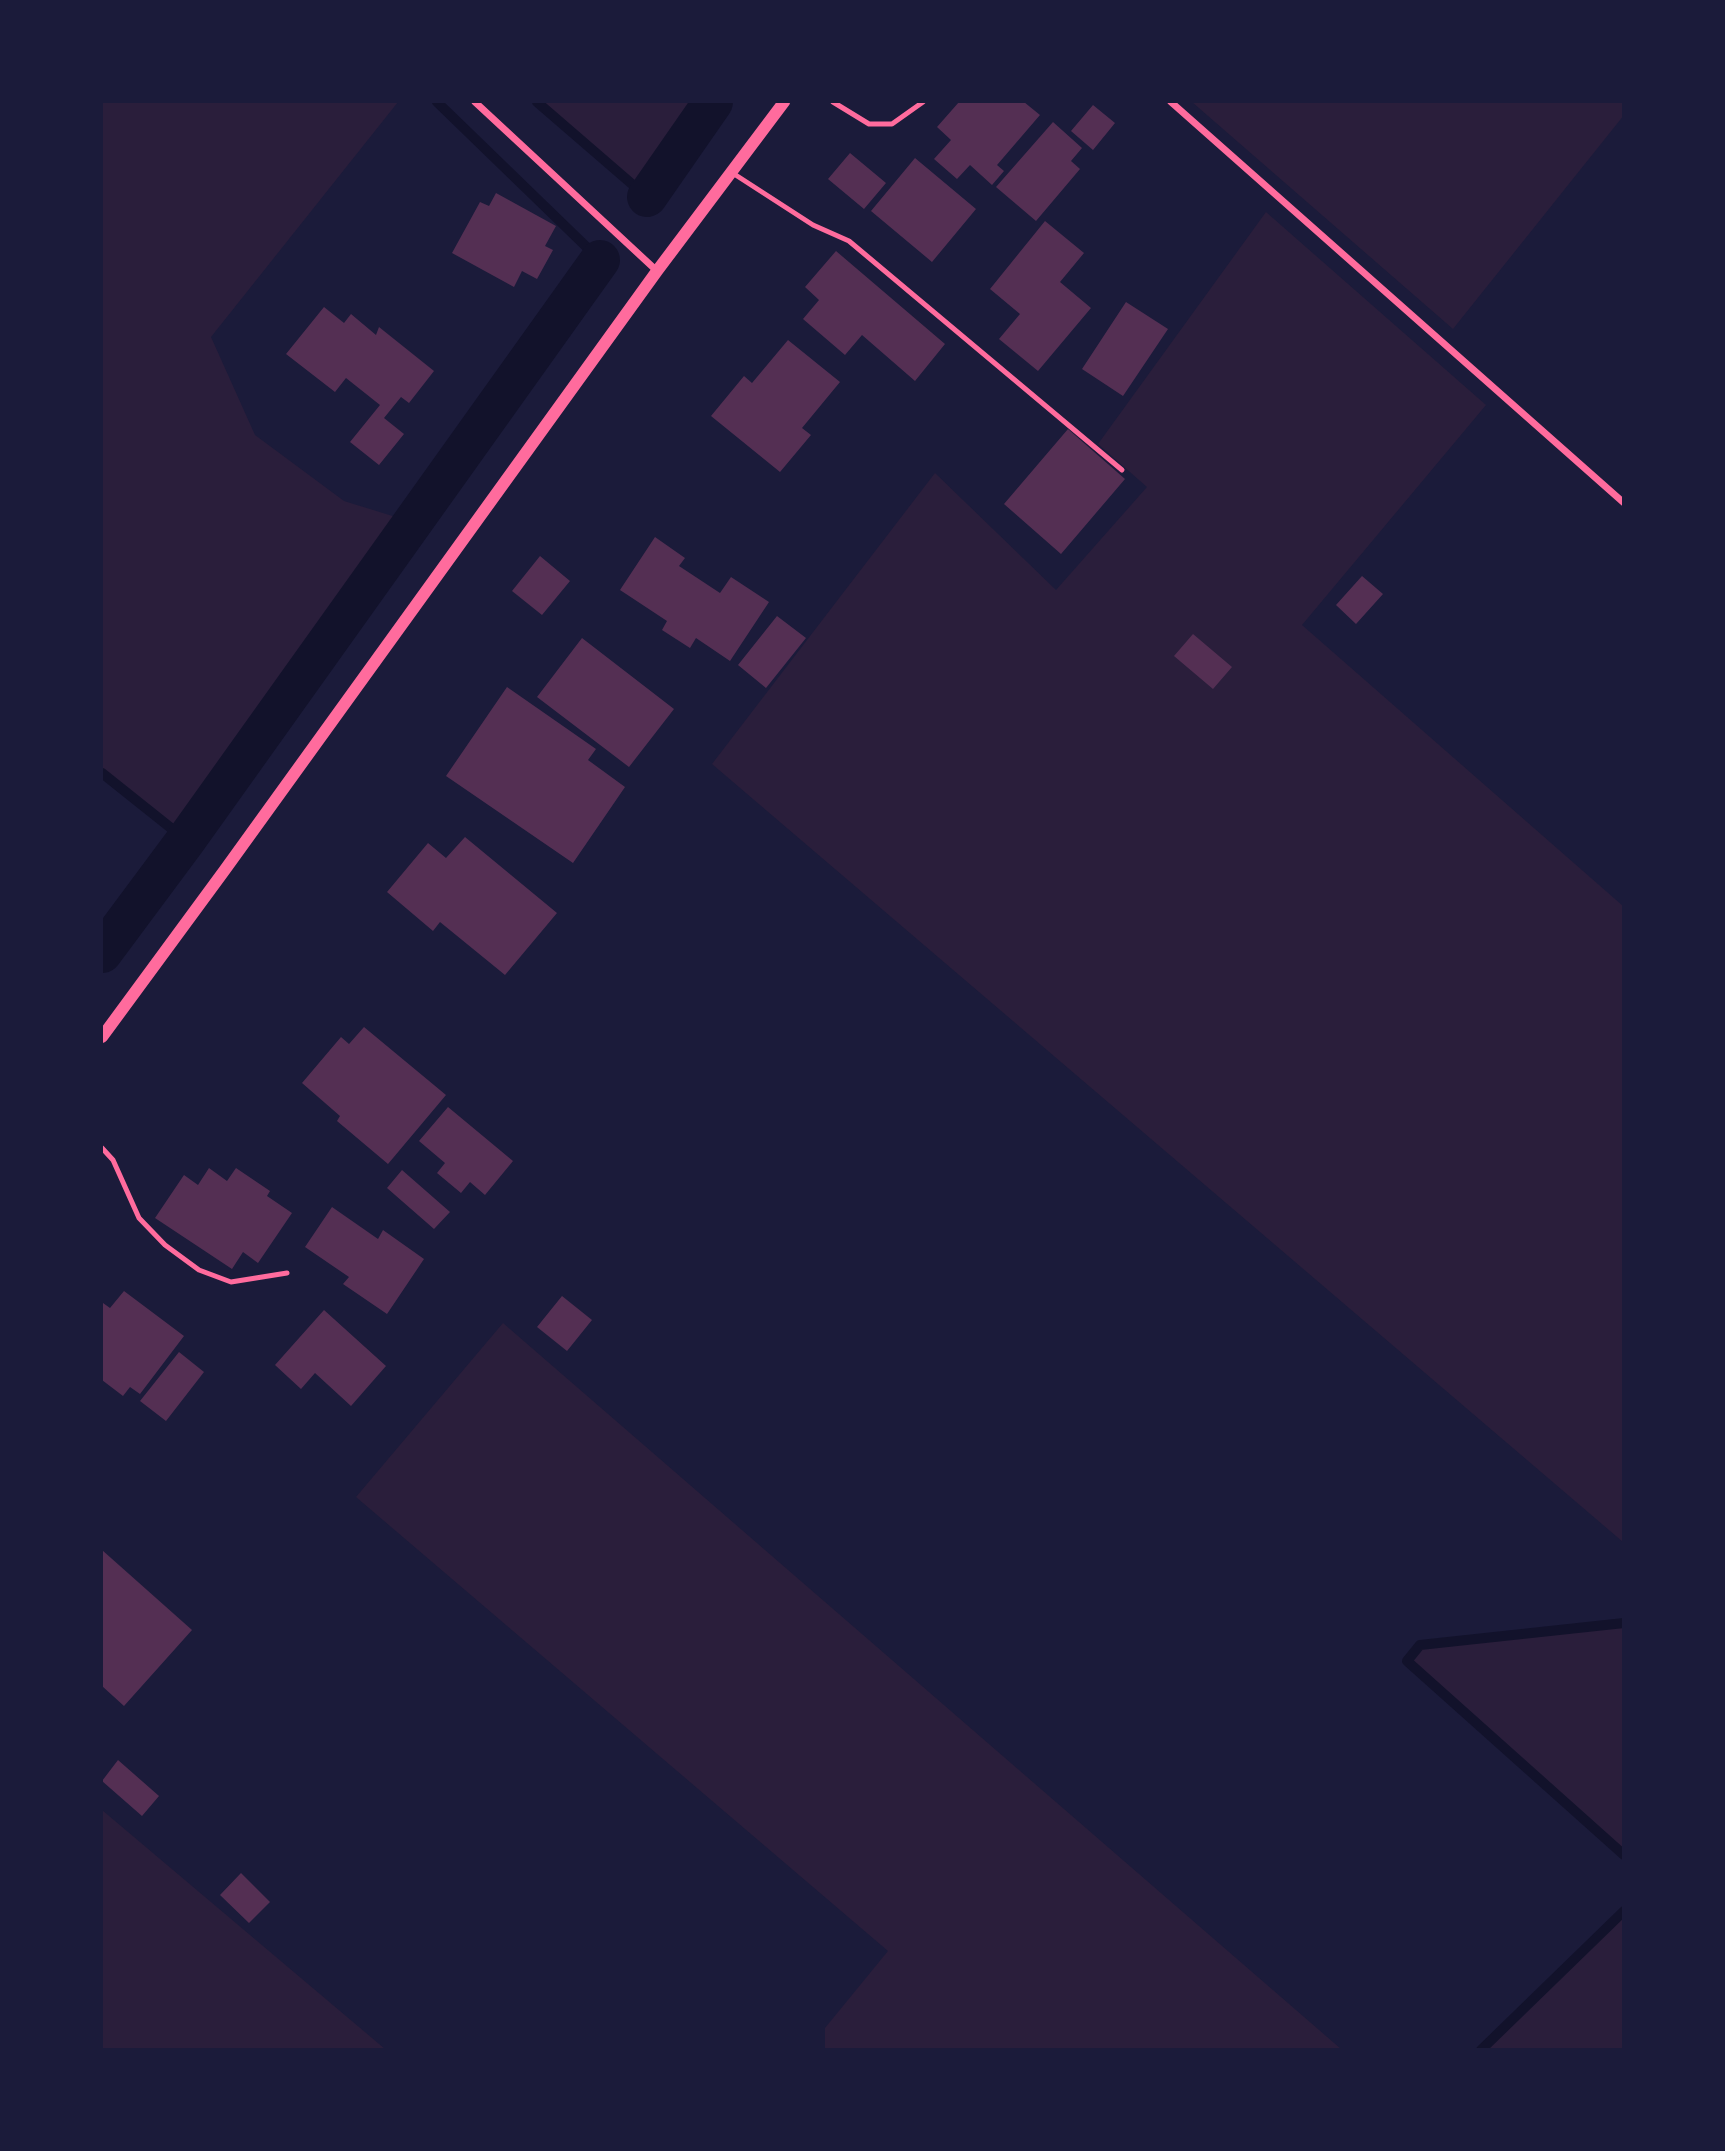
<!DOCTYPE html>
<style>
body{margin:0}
#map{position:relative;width:1725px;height:2151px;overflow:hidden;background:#1b1b3a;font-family:Raleway,sans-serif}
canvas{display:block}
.frame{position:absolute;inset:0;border:103px solid #1b1b3a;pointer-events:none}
</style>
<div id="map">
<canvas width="1725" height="2151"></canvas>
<div class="frame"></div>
</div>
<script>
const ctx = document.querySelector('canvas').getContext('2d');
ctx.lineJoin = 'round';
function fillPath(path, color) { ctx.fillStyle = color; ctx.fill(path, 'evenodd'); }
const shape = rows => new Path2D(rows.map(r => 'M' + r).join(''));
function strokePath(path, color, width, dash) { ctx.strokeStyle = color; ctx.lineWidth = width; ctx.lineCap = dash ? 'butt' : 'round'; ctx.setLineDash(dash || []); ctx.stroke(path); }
const green = shape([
 [102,102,398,102,211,337,255,435,344,501,412,522,186,840,102,773],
 [537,102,713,102,647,197],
 [1192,102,1623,102,1624,115,1453,329],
 [1266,212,1486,405,1302,625,1623,906,1623,1542,712,764,935,473,1056,590,1147,487,1098,444],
 [503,1323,1341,2049,825,2049,825,2028,888,1951,356,1497],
 [1623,1623,1624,1623,1623,1855,1407,1661,1420,1645],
 [102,1810,250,1935,385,2049,102,2049],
 [1623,1911,1623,2049,1481,2049]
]);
const stream = shape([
 [437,102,600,260],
 [537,102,647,197],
 [102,773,186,840],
 [1624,1623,1420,1645,1407,1661,1624,1855],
 [1481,2050,1624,1911]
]);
const canal = shape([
 [647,197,713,102],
 [102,953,186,840,600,260]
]);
const building = shape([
 [959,102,1024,102,1040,115,997,165,1004,171,992,185,970,165,957,179,934,159,951,140,937,127],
 [1093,105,1115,123,1093,150,1071,131],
 [1053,122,1082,148,1071,161,1080,169,1036,221,996,187],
 [850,153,886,183,864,209,828,179],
 [915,158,976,209,932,262,871,211],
 [496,193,556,226,545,246,553,250,537,279,522,271,514,287,452,253,480,202,489,206],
 [1045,221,1084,253,1060,282,1091,308,1038,371,999,339,1020,314,990,289],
 [836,251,945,344,915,381,862,335,845,355,803,319,819,300,805,287],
 [1126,302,1168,329,1123,396,1082,369],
 [324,307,344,323,351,314,376,335,379,327,434,371,409,403,401,397,384,418,404,434,379,465,350,442,380,405,346,378,335,392,286,354],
 [788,340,840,382,802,428,811,435,780,472,711,416,744,376,752,383],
 [1068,429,1125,479,1061,554,1004,504],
 [655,537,685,558,679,566,720,593,731,577,769,602,730,661,696,638,690,648,662,630,667,621,620,590],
 [540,556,570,581,542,615,512,591],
 [1362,576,1383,594,1356,624,1336,605],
 [777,616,806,638,766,688,738,665],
 [1193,634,1232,667,1213,689,1174,656],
 [582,638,674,709,629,767,537,697],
 [507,687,596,749,588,760,625,787,573,863,446,776],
 [465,837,557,913,505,975,440,922,433,931,387,892,428,843,446,858],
 [364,1027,446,1095,388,1164,337,1121,340,1116,302,1083,341,1037,349,1044],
 [448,1107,513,1161,485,1195,470,1182,461,1193,437,1173,445,1163,419,1141],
 [209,1168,227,1181,236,1168,270,1191,267,1196,292,1213,258,1263,243,1252,232,1269,155,1218,184,1175,198,1185],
 [402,1170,450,1212,434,1229,387,1188],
 [332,1207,378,1239,383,1230,424,1259,387,1314,343,1284,349,1277,305,1247],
 [124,1291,184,1336,140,1394,130,1387,123,1396,102,1380,102,1304,103,1303,110,1308],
 [562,1296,592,1320,567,1351,537,1327],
 [324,1310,386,1366,351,1406,315,1373,301,1389,275,1365],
 [179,1352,204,1372,166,1421,140,1401],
 [102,1550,192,1630,124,1706,102,1686],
 [118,1760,159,1796,142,1816,102,1781],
 [241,1873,270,1902,249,1923,220,1895]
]);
const service = shape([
 [833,102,869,124,892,124,923,102],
 [731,172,813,225,849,241,1122,470],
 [102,1148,113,1160,139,1218,165,1245,199,1270,231,1282,287,1273]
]);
const minor = shape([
 [475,102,657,271],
 [1171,102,1624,503]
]);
const tertiary = shape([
 [102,1037,224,871,657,271,784,102]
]);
fillPath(green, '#2a1e3b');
strokePath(stream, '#12122b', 10);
strokePath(canal, '#12122b', 40);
fillPath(building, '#542f53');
strokePath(service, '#ff6b9d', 5);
strokePath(minor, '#ff6b9d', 7);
strokePath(tertiary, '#ff6b9d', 12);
</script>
